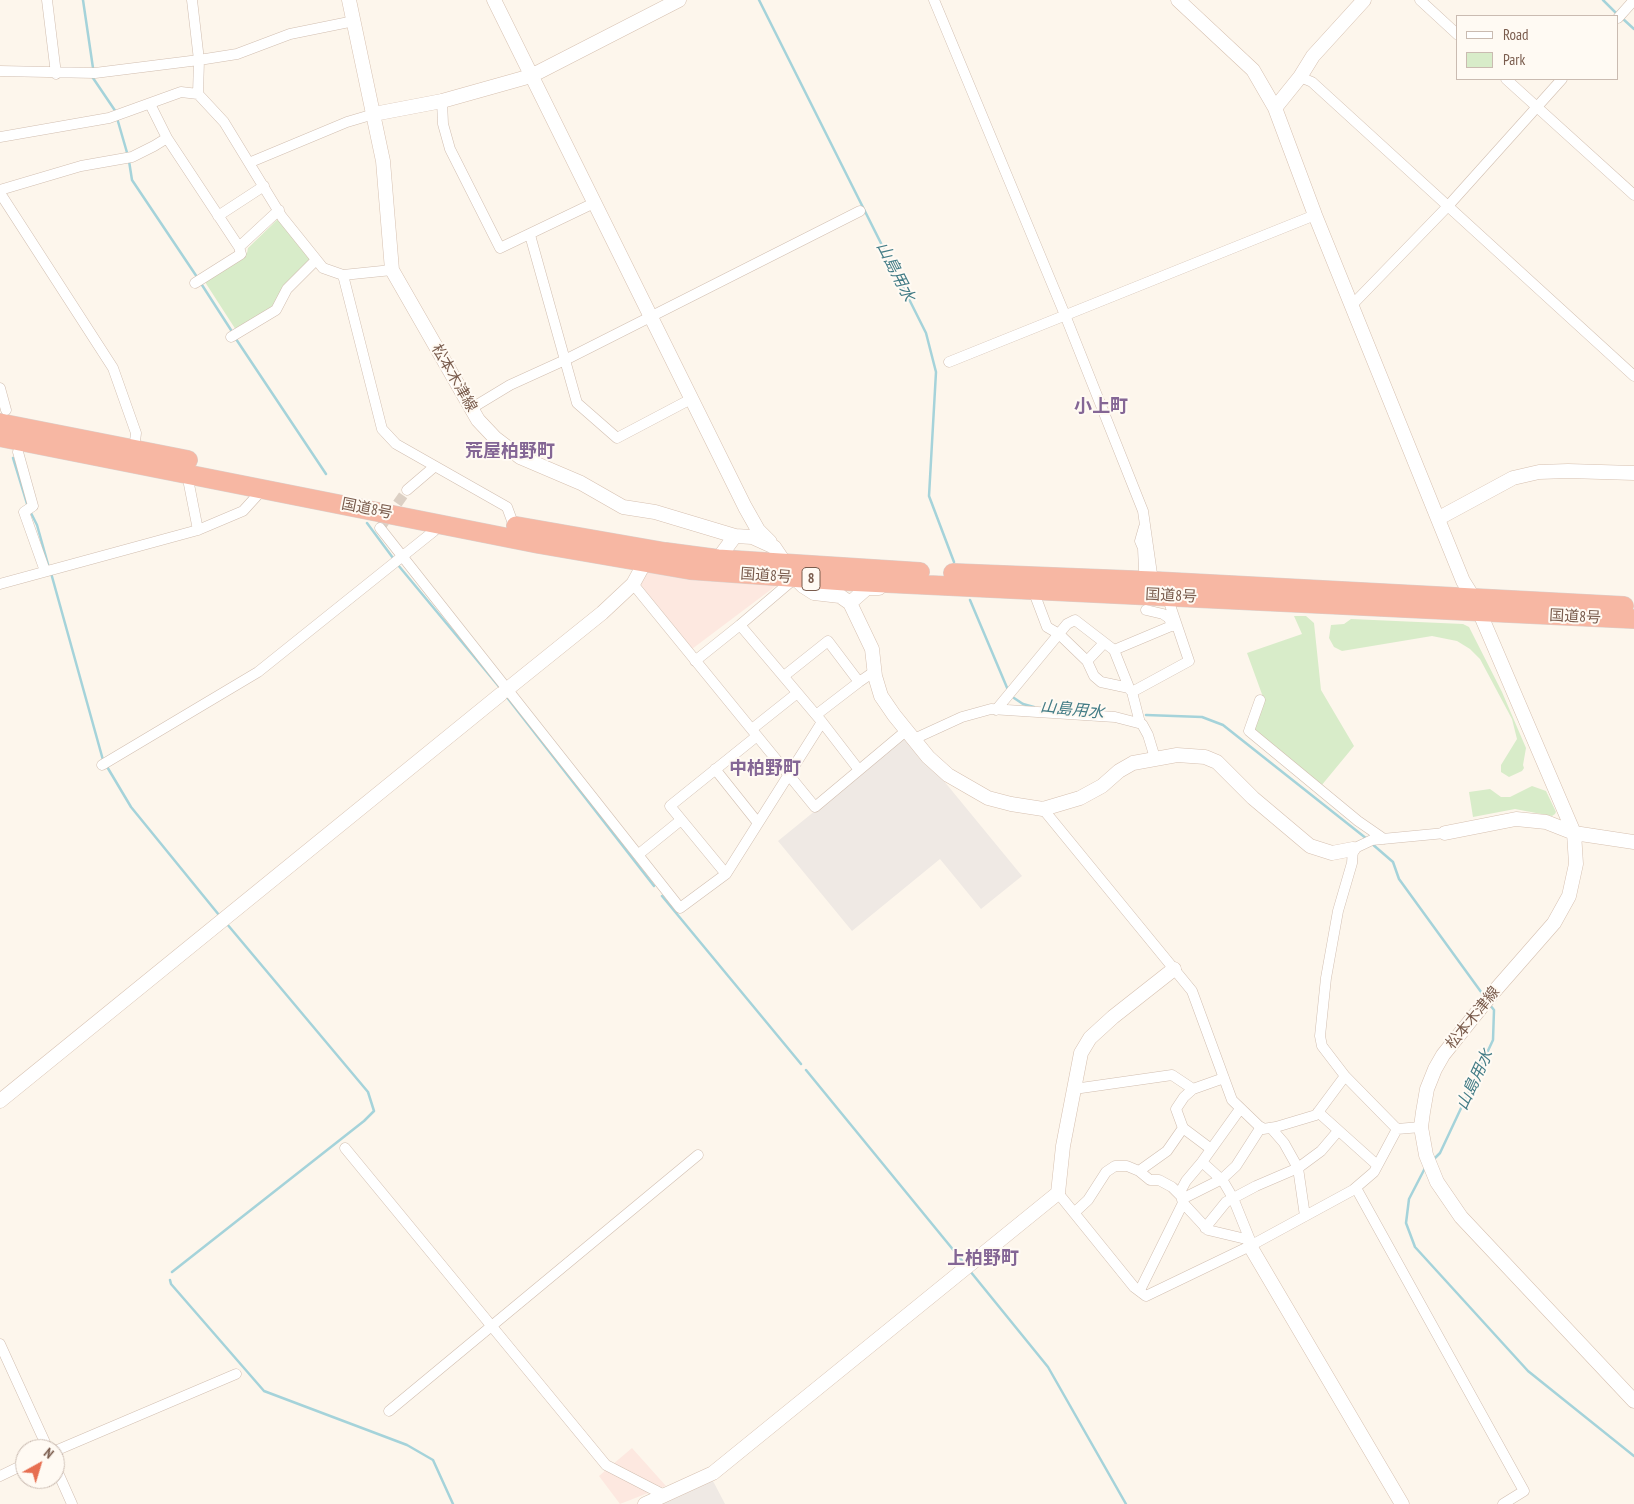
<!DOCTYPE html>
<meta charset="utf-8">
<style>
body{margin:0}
#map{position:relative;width:1634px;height:1504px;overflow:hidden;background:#fdf6ec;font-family:"PT Sans Narrow",sans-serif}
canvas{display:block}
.legend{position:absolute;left:1456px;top:15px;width:162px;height:65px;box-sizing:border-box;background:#fffaf3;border:1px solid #cabbb1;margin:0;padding:6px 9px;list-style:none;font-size:15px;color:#7a5c4d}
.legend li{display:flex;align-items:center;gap:10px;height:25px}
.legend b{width:25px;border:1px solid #cabbb1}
.north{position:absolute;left:15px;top:1439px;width:50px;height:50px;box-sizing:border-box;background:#fffaf3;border:1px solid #cabbb1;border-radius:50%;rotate:39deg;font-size:14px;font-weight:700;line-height:20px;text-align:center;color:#7a5c4d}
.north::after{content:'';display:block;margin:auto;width:18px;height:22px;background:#e76f51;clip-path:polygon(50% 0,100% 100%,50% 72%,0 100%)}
</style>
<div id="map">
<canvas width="1634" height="1504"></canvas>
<ul class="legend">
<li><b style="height:6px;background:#fff"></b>Road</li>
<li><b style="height:14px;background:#d8ecc9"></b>Park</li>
</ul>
<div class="north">N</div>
</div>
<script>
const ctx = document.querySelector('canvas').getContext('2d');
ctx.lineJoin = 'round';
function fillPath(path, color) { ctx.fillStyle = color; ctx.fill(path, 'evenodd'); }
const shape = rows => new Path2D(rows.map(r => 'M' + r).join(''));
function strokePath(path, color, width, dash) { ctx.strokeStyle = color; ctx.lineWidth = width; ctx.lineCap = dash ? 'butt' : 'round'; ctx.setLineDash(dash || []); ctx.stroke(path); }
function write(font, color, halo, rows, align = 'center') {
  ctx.font = font + ' "PT Sans Narrow","Noto Sans JP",sans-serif'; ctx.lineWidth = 4; ctx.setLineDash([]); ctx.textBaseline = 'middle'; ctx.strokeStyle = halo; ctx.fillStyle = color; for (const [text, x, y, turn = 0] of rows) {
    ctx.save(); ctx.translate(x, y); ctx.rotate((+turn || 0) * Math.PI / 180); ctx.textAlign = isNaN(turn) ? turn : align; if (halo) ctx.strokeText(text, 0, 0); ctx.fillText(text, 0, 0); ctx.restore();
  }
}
const commercial = shape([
 [648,569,777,585,692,649,640,584],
 [632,1448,666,1486,620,1504,599,1476]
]);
const industrial = shape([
 [907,736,1022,876,981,909,940,859,852,931,778,841],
 [712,1479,725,1504,655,1504]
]);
const green = shape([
 [278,219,312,261,277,297,276,304,236,330,205,282,247,253,248,248],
 [1294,616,1306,616,1314,623,1321,690,1354,746,1321,786,1255,732,1253,727,1263,697,1247,653,1302,634],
 [1351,619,1463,624,1469,627,1502,692,1526,748,1523,765,1524,768,1522,771,1509,777,1501,772,1501,765,1517,739,1512,719,1480,659,1470,649,1457,641,1432,636,1342,651,1334,647,1329,638,1331,625,1344,624],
 [1532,786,1546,791,1556,812,1555,814,1552,816,1515,809,1473,817,1469,792,1490,789,1501,797,1510,797]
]);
const stream = shape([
 [83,0,93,68],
 [759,0,926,333,936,372,929,496,954,562],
 [1603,0,1618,15],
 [1622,18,1634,29],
 [93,78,116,112],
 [117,118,128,156],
 [129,161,132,180,197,277],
 [202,285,231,330],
 [236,339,326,474],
 [13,458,28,507],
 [30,511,37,525,49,568],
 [367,523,393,558],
 [398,565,501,689],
 [51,573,103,760],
 [970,600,1008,690],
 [506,696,654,886],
 [1014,698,1023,704,1034,707],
 [1146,715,1202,717,1223,725,1367,839],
 [106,765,131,807,219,915],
 [1371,843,1393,862,1399,879,1484,996],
 [662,896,801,1064],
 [806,1070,964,1263],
 [1432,1161,1440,1153,1493,1040,1494,1010,1490,1005],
 [1425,1168,1409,1199,1406,1223,1415,1247,1528,1371,1634,1456],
 [970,1271,1048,1367,1126,1504],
 [172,1272,364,1121,374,1111,368,1092,227,924],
 [170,1280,171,1284,264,1391,407,1445,433,1460,453,1504]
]);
const streetTunnel = shape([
 [380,528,407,490]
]);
const street = shape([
 [47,0,56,74],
 [192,0,199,60,198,94],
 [934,0,1065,315,1143,511,1153,581],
 [1420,0,1458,35],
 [1618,18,1634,0],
 [0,71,95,73,199,60,237,54,290,34,354,21],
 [1300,77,1312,82,1634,376],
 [1506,79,1634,195],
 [442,101,443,124,450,149,500,248,594,203],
 [0,137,109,118,181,92,198,94,224,122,282,217,323,268,343,275,392,270],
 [167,138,239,247,279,210],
 [251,162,347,122,374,114],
 [0,190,81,166,132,157,154,146,167,138,150,104],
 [0,193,113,368,136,433,134,450],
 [218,216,264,186],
 [530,235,577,403,617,438,691,399],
 [343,275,382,429,396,444,507,507,514,526],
 [195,283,241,254,239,247],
 [1353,304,1448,206,1562,79],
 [231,337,276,310,287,289,316,260],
 [949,362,1315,215],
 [0,388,6,410],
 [472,408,510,385,565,360,860,211],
 [18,452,33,506,24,512,45,571],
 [187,474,198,530],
 [407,490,434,467],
 [380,528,680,908,726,874,822,722,740,625,794,579],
 [1144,570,1143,548,1140,541,1144,527],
 [0,584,198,530,243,511,263,489],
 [633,584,815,807,907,730],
 [1033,590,1047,627,1059,634,1087,661,1094,676,1101,682,1129,688,1132,692],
 [1146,610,1163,614,1169,618,1172,626],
 [1114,650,1130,690],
 [695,661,740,625],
 [1087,661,1104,643],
 [784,676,828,641,859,682,875,671],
 [1260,700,1249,731,1358,821,1384,839],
 [996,710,1067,624,1075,620,1114,650,1176,624],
 [816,715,859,682],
 [822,722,859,770],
 [1140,723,1132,692,1189,661,1167,596],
 [752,729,796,694],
 [914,739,962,717,991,709,1115,717,1142,724,1148,735,1155,758],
 [102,765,258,672,434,531,435,523],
 [715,769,758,823],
 [1043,809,1192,991,1232,1100,1259,1126,1263,1129,1276,1127,1316,1115,1345,1076],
 [639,854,681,820],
 [726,874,670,806,757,736],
 [1074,1089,1172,1075,1193,1089],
 [1318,1112,1377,1165],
 [1183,1128,1211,1149],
 [1271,1128,1284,1143,1298,1168,1305,1216],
 [1397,1129,1345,1076,1322,1046,1320,1036,1326,978,1338,911,1352,863,1353,849,1372,840,1445,833],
 [1397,1129,1421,1127],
 [345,1148,606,1465,666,1496],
 [1202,1162,1223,1181,1233,1198,1250,1240,1250,1246],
 [1139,1171,1150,1180,1159,1180,1172,1187,1181,1196,1183,1203,1140,1290],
 [1356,1188,1524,1491,1503,1504],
 [1058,1193,1134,1287,1146,1296,1250,1246,1353,1190,1374,1172,1397,1129],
 [1179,1194,1186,1181,1202,1162,1240,1109],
 [1182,1199,1222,1179,1236,1166,1261,1127],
 [1183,1203,1208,1230,1250,1240],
 [1074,1213,1088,1200,1106,1172,1115,1166,1127,1166,1139,1171,1167,1151,1183,1128,1176,1109,1184,1097,1193,1089,1224,1078],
 [1205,1228,1226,1202,1256,1186,1298,1168,1321,1151,1338,1131],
 [0,1344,48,1449],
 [389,1411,698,1155],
 [55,1451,236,1374],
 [55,1466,72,1504],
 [0,1476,25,1464]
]);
const secondary = shape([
 [349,0,383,161,392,270,478,420,495,438,520,457,581,483,623,507,655,512,735,536,752,537,774,547,795,578,803,586,814,593,840,596,850,603,872,649,875,676,881,696,894,715,928,757,948,775,988,798,1011,804,1043,809,1080,798,1102,786,1119,771,1133,763,1177,755,1205,757,1217,762,1253,798,1310,846,1332,853,1353,849],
 [494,0,745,507,758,530,770,542],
 [1178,0,1253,70,1275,108,1315,215,1463,581,1473,597,1574,833,1576,864,1569,896,1554,923,1491,995,1443,1055,1435,1069,1427,1089,1423,1112,1421,1127,1426,1155,1437,1182,1461,1217,1634,1401],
 [1275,108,1300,77,1313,56,1364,0],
 [374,114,442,101,531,76,679,0],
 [1439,518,1513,478,1539,472,1568,471,1634,473],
 [718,559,735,536],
 [850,603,867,588,879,588],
 [505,691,602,613,633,584,644,564],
 [1445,833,1516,819,1546,822,1574,833,1634,842],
 [0,1101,501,694],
 [1250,1246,1402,1504],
 [645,1504,713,1473,1058,1193,1063,1146,1081,1053,1090,1038,1113,1017,1174,969]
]);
const highway = shape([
 [0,423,188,460],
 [0,437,539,544,690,570,845,581,1634,619],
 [516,526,665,552,718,559,920,572],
 [953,573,1153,581,1624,606]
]);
const shields = [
 [811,579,18]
];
const shieldNames = [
 ["8",811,579]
];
const streetNames = [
 ["松本木津線",454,378,60],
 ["国道8号",367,509,11],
 ["国道8号",766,576,4],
 ["国道8号",1171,596,3],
 ["国道8号",1575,617,3],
 ["松本木津線",1473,1018,-51]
];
const waterNames = [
 ["山島用水",895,272,63],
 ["山島用水",1072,710,6],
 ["山島用水",1475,1080,-65]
];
const quarterNames = [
 ["小上町",1101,407],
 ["荒屋柏野町",510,452],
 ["中柏野町",765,769],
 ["上柏野町",983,1259]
];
fillPath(commercial, '#fde8e0');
fillPath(industrial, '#efe9e4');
fillPath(green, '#d8ecc9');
strokePath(stream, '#a5d3da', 2.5);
strokePath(streetTunnel, '#dcd0c4', 10, [10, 5]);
strokePath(street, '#d1beb0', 11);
strokePath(secondary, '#d6c0b0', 15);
strokePath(highway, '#dad1cd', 20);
strokePath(street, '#fff', 10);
strokePath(secondary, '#fff', 14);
strokePath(highway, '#f7b7a3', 19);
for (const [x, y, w] of shields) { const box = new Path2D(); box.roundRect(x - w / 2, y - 11.5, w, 23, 4); ctx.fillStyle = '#fffaf3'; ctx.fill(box); strokePath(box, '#7a5c4d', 1); }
write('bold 14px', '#7a5c4d', null, shieldNames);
write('15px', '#7a5c4d', '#fffaf3', streetNames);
write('italic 16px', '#437c86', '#fffaf3', waterNames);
write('bold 18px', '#846695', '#fffaf3', quarterNames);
</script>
